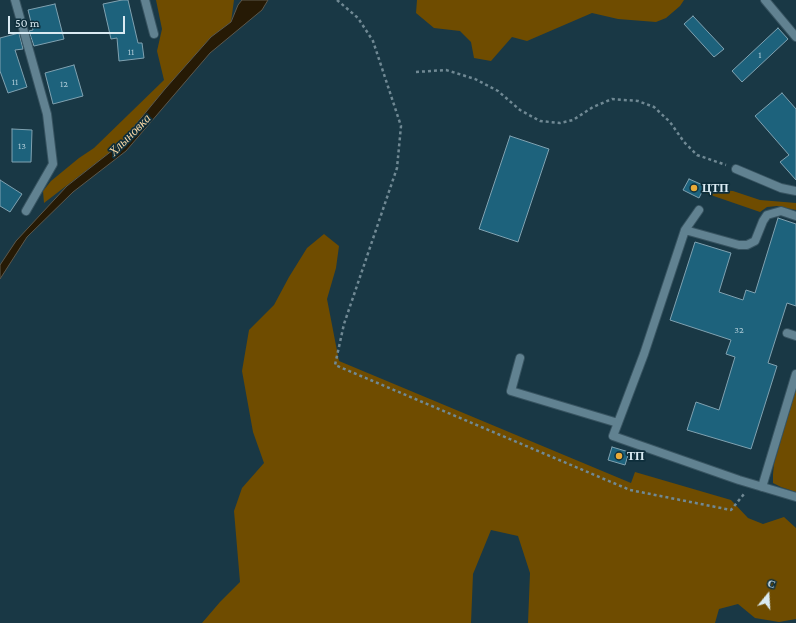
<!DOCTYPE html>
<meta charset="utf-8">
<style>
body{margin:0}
#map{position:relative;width:796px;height:623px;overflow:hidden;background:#193845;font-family:"Crimson Pro",serif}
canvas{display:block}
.north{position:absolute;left:748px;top:575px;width:40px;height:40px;-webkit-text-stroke:3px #0e2e3b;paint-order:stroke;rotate:18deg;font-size:11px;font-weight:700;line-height:16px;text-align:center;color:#d9eaf2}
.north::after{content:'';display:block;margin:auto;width:14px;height:18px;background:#d9eaf2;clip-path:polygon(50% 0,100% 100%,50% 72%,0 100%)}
.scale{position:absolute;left:8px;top:16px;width:117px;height:18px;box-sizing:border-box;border:2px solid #d9eaf2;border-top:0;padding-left:5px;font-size:12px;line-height:14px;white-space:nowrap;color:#d9eaf2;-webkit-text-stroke:3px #0e2e3b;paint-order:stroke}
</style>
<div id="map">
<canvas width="796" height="623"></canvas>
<div class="north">С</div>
<div class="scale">50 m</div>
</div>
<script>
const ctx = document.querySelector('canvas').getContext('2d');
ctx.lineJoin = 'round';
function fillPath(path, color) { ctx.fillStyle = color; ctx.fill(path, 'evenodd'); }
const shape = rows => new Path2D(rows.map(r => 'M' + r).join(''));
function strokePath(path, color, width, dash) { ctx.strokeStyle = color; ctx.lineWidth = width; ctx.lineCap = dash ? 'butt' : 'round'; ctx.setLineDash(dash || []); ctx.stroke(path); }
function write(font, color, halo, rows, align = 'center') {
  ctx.font = font + ' "Crimson Pro",serif'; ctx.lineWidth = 3.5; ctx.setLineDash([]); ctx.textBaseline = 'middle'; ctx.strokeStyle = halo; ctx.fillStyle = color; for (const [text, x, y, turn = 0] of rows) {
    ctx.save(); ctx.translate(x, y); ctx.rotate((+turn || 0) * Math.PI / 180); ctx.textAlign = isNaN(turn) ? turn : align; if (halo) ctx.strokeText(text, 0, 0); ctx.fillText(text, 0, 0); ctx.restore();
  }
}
const green = shape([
 [156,0,234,0,231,22,211,37,165,89,118,146,44,203,43,191,51,181,79,158,94,148,164,80,157,51,162,29],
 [417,0,684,0,680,6,666,18,656,22,618,19,592,13,527,41,512,37,491,61,474,58,471,42,460,31,434,28,416,13],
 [717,190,733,191,760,200,796,203,796,210,777,206,767,207,760,212,702,192],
 [324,234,339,246,336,268,327,299,339,361,631,483,635,472,731,500,748,518,763,524,784,517,796,528,796,619,779,622,755,618,738,604,719,609,715,623,528,623,530,573,518,536,491,530,473,574,471,623,202,623,220,602,240,582,234,511,242,488,264,463,253,432,242,371,249,330,274,305,289,277,307,248],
 [796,389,796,492,781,487,773,483,773,474,774,464]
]);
const water = shape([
 [242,0,268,0,262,10,210,53,126,151,73,192,27,237,0,279,0,265,16,241,67,186,118,146,165,89,211,37,231,22,238,5,242,0]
]);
const building = shape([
 [122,0,128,0,138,43,142,43,144,58,119,61,117,38,111,39,103,4,122,0],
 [55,4,64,39,34,46,29,31,33,30,28,10,55,4],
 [693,16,724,49,714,57,684,24,693,16],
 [778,28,788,39,742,82,732,71,778,28],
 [19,33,23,49,15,50,27,87,8,93,0,71,0,38,19,33],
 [74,65,83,96,53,104,45,73,74,65],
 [782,93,796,109,796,180,780,162,789,155,755,116,782,93],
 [12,129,32,130,31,162,12,162,12,129],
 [510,136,549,149,518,242,479,229,510,136],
 [689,179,705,186,699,198,683,190,689,179],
 [0,180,22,194,10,212,0,206,0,180],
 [778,218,796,224,796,306,787,303,768,363,777,366,751,449,687,430,696,402,719,410,735,357,726,354,731,340,670,320,695,242,731,253,719,292,743,300,746,290,755,293,778,218],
 [612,447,629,452,625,465,608,460,612,447]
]);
const path = shape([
 [337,0,358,18,373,41,401,126,397,168,344,324,335,365,630,490,731,510,744,494],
 [416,72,446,70,475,79,498,91,520,110,540,121,560,123,573,120,593,107,612,99,638,101,654,107,670,122,684,142,697,155,726,165]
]);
const lane = shape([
 [765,0,796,37],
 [736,169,781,188,796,191],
 [796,216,781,211,767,215,763,221,755,241,747,245,739,245,685,230,644,354,613,436,739,480,796,497],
 [685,230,699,210],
 [787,333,796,336],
 [520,358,511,391,618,423],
 [762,487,796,374]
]);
const street = shape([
 [15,0,47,114,53,164,26,211],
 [145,0,154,34]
]);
const markers = [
 [694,188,4,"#e9ab38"],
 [619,456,4,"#e9ab38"]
];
const numberNames = [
 ["11",131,52],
 ["1",760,55],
 ["11",15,82],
 ["12",64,84],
 ["13",22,146],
 ["32",739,330]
];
const poiNames = [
 ["ЦТП",702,188],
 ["ТП",627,456]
];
const waterNames = [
 ["Хлыновка",130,135,-45]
];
fillPath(green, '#6f4c00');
fillPath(water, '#261a05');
strokePath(water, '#5c584c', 1);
fillPath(building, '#1d627c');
strokePath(building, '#80a2b1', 1);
strokePath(lane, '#385461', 10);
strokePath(street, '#385461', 10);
strokePath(path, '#708994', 2.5, [3, 3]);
strokePath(lane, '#618291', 8);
strokePath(street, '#618291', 8);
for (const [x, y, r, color] of markers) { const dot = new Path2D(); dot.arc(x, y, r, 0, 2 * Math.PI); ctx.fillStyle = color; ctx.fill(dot); strokePath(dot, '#0e2e3b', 1.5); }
write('10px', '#aac8d4', null, numberNames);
write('bold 12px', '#d9eaf2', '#0e2e3b', poiNames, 'left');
write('italic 13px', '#fcdaa6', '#0e2e3b', waterNames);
</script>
